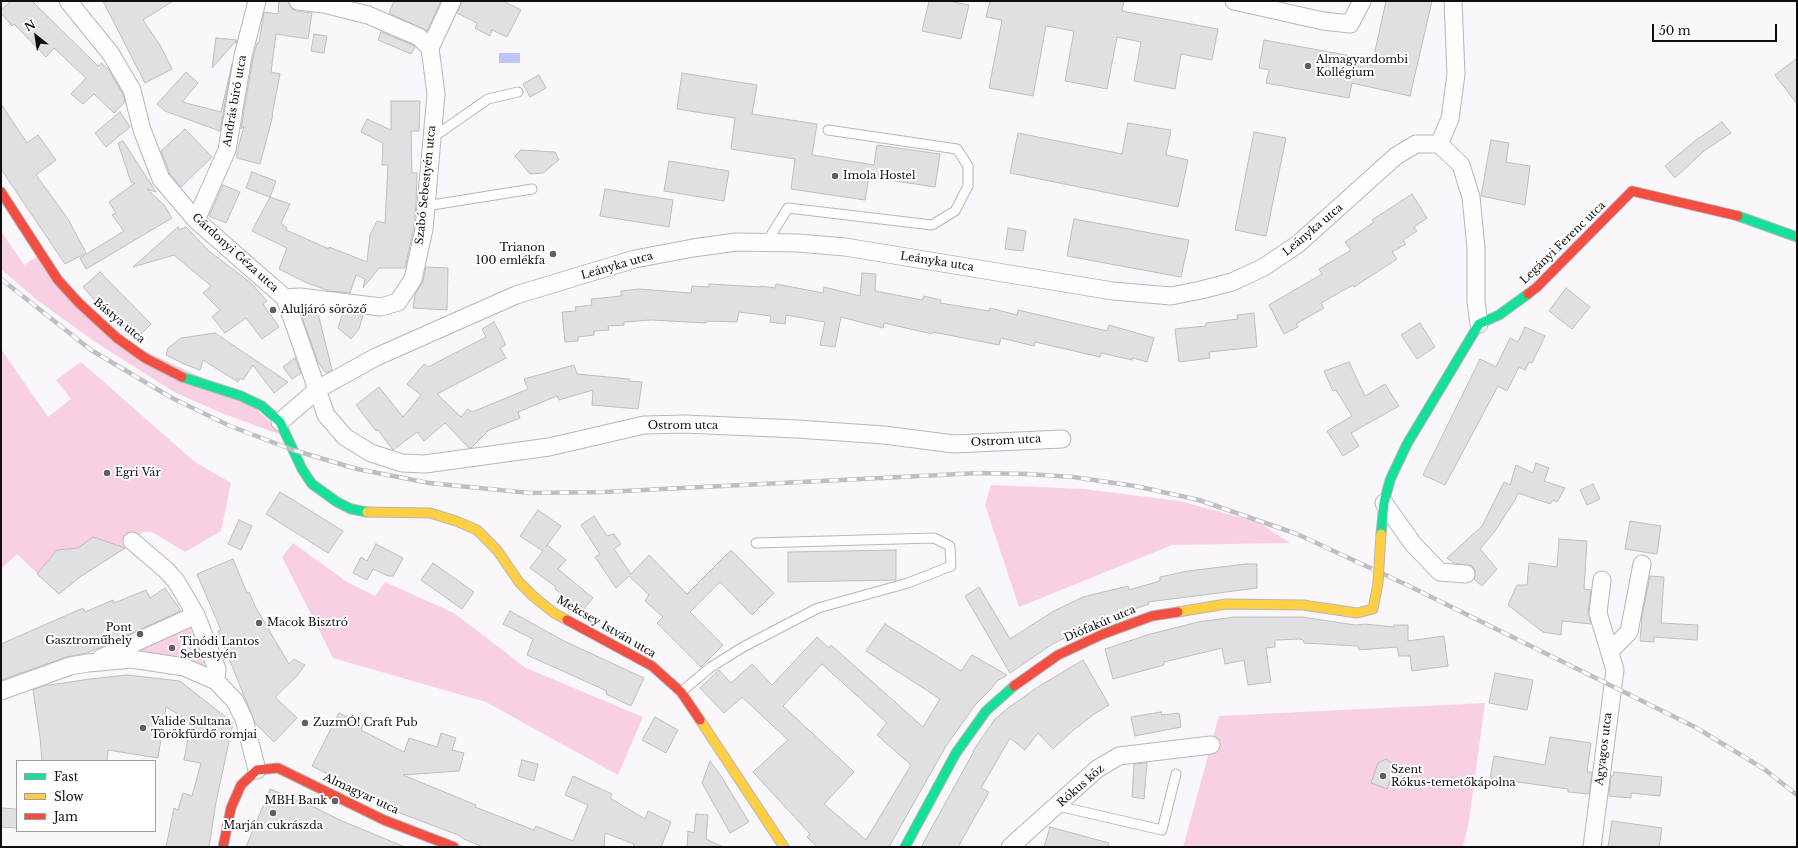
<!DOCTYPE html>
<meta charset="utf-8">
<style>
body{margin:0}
#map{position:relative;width:1798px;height:848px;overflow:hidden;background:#f9f7fb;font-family:"Libre Baskerville",serif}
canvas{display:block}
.frame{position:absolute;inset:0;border:2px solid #0e0d0f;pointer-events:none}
.legend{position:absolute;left:16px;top:760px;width:140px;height:72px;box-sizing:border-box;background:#fff;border:1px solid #9f9e9f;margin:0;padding:5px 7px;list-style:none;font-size:12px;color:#0e0d0f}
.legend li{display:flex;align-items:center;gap:8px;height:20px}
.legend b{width:20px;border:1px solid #9f9e9f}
.north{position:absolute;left:16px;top:16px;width:40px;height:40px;-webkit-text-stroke:3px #fff;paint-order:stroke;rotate:330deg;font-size:11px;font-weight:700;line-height:16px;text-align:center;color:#0e0d0f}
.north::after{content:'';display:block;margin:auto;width:14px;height:18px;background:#0e0d0f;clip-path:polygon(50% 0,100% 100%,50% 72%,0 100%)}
.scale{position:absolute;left:1652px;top:24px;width:125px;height:18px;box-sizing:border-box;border:2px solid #0e0d0f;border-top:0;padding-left:5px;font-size:12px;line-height:14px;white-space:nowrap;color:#0e0d0f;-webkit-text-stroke:3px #fff;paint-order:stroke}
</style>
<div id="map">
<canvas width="1798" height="848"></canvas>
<div class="frame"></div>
<ul class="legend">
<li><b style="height:5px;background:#16e098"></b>Fast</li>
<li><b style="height:5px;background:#ffcf43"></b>Slow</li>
<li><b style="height:5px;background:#f24e42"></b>Jam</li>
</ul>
<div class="north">N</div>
<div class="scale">50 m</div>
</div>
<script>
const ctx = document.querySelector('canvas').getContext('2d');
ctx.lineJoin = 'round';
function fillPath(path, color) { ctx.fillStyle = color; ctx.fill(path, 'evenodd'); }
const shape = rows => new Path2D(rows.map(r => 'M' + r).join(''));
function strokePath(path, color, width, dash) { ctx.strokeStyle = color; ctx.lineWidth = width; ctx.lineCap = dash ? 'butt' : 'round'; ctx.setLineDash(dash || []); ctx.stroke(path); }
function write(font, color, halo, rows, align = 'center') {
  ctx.font = font + ' "Libre Baskerville",serif'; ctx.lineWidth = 4; ctx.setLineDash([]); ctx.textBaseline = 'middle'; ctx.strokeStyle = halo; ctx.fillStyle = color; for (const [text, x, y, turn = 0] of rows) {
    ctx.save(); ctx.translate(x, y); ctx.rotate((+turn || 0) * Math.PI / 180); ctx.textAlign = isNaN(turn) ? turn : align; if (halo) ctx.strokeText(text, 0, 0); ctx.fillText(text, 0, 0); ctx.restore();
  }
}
const green = shape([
 [1,231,24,265,41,254,117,338,241,396,287,437,224,414,176,393,95,342,37,300,1,269],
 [1,349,48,417,71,399,56,380,81,362,195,462,231,483,221,531,185,552,152,532,143,532,126,548,80,577,59,594,17,554,1,569],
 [991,485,1084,489,1179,501,1258,522,1290,543,1172,545,1019,607,985,505],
 [293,543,347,582,375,596,385,582,454,613,526,668,643,717,618,775,486,702,333,658,282,557],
 [190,627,205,663,202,667,171,656,133,651],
 [1485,703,1469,821,1463,847,1183,847,1219,716]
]);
const water = shape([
 [499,53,520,53,520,63,499,63]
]);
const building = shape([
 [11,1,32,1,98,66,101,63,108,69,123,94,125,102,114,113,94,94,83,104,71,94,86,78,54,48,46,57,14,24,12,26,1,13,1,10,11,1],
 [103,1,173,1,143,20,160,45,172,69,145,83,103,1],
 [279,1,288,1,292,9,296,11,312,13,308,39,276,34,271,72,280,74,272,115,273,115,260,164,237,158,237,152,244,126,241,129,253,58,257,43,259,43,264,12,278,14,279,1],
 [394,1,441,1,427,31,389,13,394,1],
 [462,1,503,1,521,10,507,37,492,30,490,36,475,28,477,23,457,13,462,1],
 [929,1,949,1,969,5,961,39,922,31,929,1],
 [990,1,1124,1,1122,11,1218,29,1212,60,1181,54,1175,89,1134,81,1141,42,1117,37,1107,89,1065,81,1074,31,1046,26,1033,96,989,88,1002,20,986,17,990,1],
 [1386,1,1432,1,1410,96,1352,83,1349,98,1266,83,1269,70,1259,68,1264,40,1373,60,1386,1],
 [381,32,413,45,415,47,411,54,378,40,381,32],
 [314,34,327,36,324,53,311,51,314,34],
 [216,38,237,40,236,43,236,41,212,68,216,38],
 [1797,58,1797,104,1775,75,1797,58],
 [232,64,220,131,165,111,157,104,186,72,198,83,182,102,221,112,232,64],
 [682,73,757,85,752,114,817,124,812,155,874,165,877,145,940,154,935,187,869,177,865,200,791,189,795,159,731,149,735,118,677,109,682,73],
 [539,75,546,88,530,97,523,84,539,75],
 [391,101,420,101,419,131,411,131,412,173,417,173,416,206,414,227,405,268,379,268,363,288,365,279,356,275,350,293,329,291,305,282,279,269,287,248,252,231,270,197,290,204,281,223,287,228,286,230,329,249,329,247,367,262,370,235,377,221,385,223,388,165,382,165,383,143,361,132,367,119,391,130,391,101],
 [1,104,27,143,38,135,56,160,36,175,68,219,86,253,65,264,1,169,1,104],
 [120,112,130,127,106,147,95,133,120,112],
 [1722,122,1731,133,1704,151,1675,178,1665,166,1696,140,1722,122],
 [1128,123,1171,130,1166,155,1188,160,1178,207,1010,173,1018,133,1122,154,1128,123],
 [185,129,212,157,181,187,170,174,161,151,185,129],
 [1254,132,1286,138,1266,236,1235,230,1254,132],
 [1491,140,1509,143,1506,162,1530,166,1525,205,1481,196,1491,140],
 [123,141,156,192,147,189,164,205,172,218,86,269,80,258,124,231,112,215,116,213,109,202,135,183,131,182,118,143,123,141],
 [521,150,555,152,559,160,543,173,530,174,515,156,521,150],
 [669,161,729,171,724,201,664,191,669,161],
 [252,172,276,181,270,197,246,188,252,172],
 [223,185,240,192,226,223,209,216,223,185],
 [605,189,673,200,669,227,600,216,605,189],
 [1412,194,1427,218,1414,227,1417,231,1403,240,1406,244,1392,252,1397,259,1354,287,1353,285,1321,303,1324,308,1296,324,1298,327,1284,334,1269,305,1322,274,1319,269,1351,250,1345,242,1374,222,1372,220,1412,194],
 [1074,219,1189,240,1181,277,1067,256,1074,219],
 [178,227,179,230,186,227,209,251,251,283,267,301,263,304,279,327,262,339,246,318,225,333,212,317,220,310,203,293,211,286,174,255,133,267,178,227],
 [1008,228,1026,231,1023,251,1005,249,1008,228],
 [426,267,448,268,447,310,413,308,415,295,423,281,426,267],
 [100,272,151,324,138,337,125,328,101,307,83,287,100,272],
 [862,273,876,274,875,291,922,300,924,296,941,300,940,303,989,311,990,308,1017,315,1018,310,1107,331,1109,325,1154,338,1147,362,1133,358,1132,360,1101,353,1100,357,1035,342,1034,346,1001,338,999,345,933,332,932,334,884,323,883,328,841,317,835,347,820,345,825,322,786,315,785,324,770,322,771,316,739,312,737,322,707,321,706,323,651,320,624,322,624,325,608,326,609,330,594,331,594,335,578,337,578,341,565,342,562,312,576,311,575,307,592,305,591,299,621,296,621,291,639,289,691,293,692,286,709,287,709,284,761,287,761,286,775,288,776,284,823,293,824,287,860,296,862,273],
 [1566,288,1590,307,1572,329,1549,311,1566,288],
 [343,312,363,315,359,329,351,339,338,328,343,312],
 [318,313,332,370,326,373,318,362,302,317,318,313],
 [1254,313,1257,347,1209,352,1210,358,1179,362,1175,329,1206,326,1206,323,1238,319,1237,315,1254,313],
 [494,322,506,345,500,348,506,358,437,394,461,417,468,409,472,412,528,389,524,379,574,365,577,374,629,379,629,381,642,382,638,409,592,405,593,390,559,400,557,396,518,412,520,418,489,430,471,448,469,448,445,423,424,441,417,432,393,450,378,430,376,431,356,405,379,387,403,417,421,395,407,384,424,364,428,367,486,337,482,329,494,322],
 [1420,323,1435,347,1417,359,1401,335,1420,323],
 [1525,327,1545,336,1532,363,1529,362,1525,370,1519,367,1507,391,1498,386,1445,485,1423,475,1480,359,1496,367,1510,338,1518,342,1525,327],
 [215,333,249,356,288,382,274,393,253,365,243,380,240,378,238,382,203,360,200,370,184,364,166,355,168,348,181,338,215,333],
 [295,358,301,373,292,379,283,367,295,358],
 [1349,362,1365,396,1385,384,1399,406,1351,433,1359,446,1343,456,1327,431,1352,416,1336,390,1333,391,1324,371,1349,362],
 [1536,463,1549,468,1544,481,1565,488,1557,502,1553,500,1550,504,1518,493,1515,500,1495,531,1480,549,1497,569,1482,586,1474,579,1475,570,1472,566,1454,563,1447,558,1482,526,1504,482,1510,485,1516,465,1533,473,1536,463],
 [1593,484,1600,499,1587,505,1580,490,1593,484],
 [280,492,343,531,328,553,266,514,280,492],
 [538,510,561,526,546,547,547,545,566,560,558,569,593,598,582,611,555,589,556,587,530,568,543,551,520,536,538,510],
 [594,516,607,536,614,534,621,544,614,549,631,574,649,555,687,594,731,550,774,593,752,615,720,582,690,612,723,645,701,667,657,623,663,617,645,601,649,595,629,576,616,588,595,557,600,554,581,525,594,516],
 [239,520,252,526,241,550,228,544,239,520],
 [1630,521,1661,526,1657,554,1625,549,1630,521],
 [93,537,125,548,80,577,59,594,37,574,57,550,78,548,93,537],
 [1559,539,1587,541,1584,589,1591,590,1588,612,1591,624,1562,621,1561,635,1543,632,1508,605,1517,585,1527,585,1529,563,1557,567,1559,539],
 [376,544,403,558,393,576,388,576,373,569,367,580,353,573,361,557,367,561,376,544],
 [896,550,896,580,788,582,788,552,896,550],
 [233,559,247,593,249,592,256,608,289,664,294,659,305,665,296,677,275,697,297,718,274,742,255,723,218,631,221,630,197,574,233,559],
 [433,563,474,592,462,609,421,580,433,563],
 [1246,564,1257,564,1257,588,1148,602,1149,604,1077,629,1078,631,1051,645,1010,673,965,596,979,587,1010,639,1052,612,1083,597,1128,586,1129,590,1160,581,1160,577,1188,571,1246,564],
 [1650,576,1664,577,1661,623,1698,625,1697,640,1654,637,1654,642,1640,641,1642,616,1650,576],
 [165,588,181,611,87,653,67,657,1,680,1,644,83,608,85,612,113,600,114,603,146,590,150,598,165,588],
 [510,611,564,641,644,678,631,706,606,694,607,691,527,655,533,639,503,624,510,611],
 [1234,617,1302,617,1355,625,1365,624,1394,627,1394,625,1408,625,1408,641,1444,636,1448,666,1412,671,1410,656,1399,656,1397,647,1359,650,1358,646,1304,643,1303,640,1300,639,1275,640,1275,647,1266,648,1271,682,1248,685,1244,660,1225,664,1222,648,1164,662,1164,665,1113,679,1105,649,1147,635,1198,622,1234,617],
 [885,624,961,671,972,655,1007,675,997,681,991,689,976,704,946,746,889,847,817,847,807,837,810,834,753,772,788,740,742,697,724,713,700,688,719,670,731,683,752,664,772,685,817,637,829,648,831,645,923,727,940,699,866,651,885,624],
 [822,664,887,723,877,735,911,765,866,840,824,804,854,772,783,706,822,664],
 [1083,660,1109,705,1094,714,1070,733,1053,749,1038,733,1025,750,1010,738,981,788,989,792,958,847,921,847,974,751,973,751,995,719,1008,708,1038,687,1083,660],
 [1495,673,1533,680,1527,710,1489,703,1495,673],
 [127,675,180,681,233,723,216,802,209,847,166,847,174,808,178,810,183,793,192,796,201,763,184,760,191,722,166,707,158,758,108,750,107,761,42,761,40,737,33,690,43,686,90,679,127,675],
 [1161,712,1162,715,1179,713,1181,727,1135,736,1131,717,1161,712],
 [339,713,363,725,361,730,404,752,409,738,437,747,441,733,456,738,452,750,464,753,459,771,403,775,476,805,475,807,534,830,536,826,573,841,588,805,565,795,573,776,612,794,610,798,645,819,648,811,671,822,661,847,633,847,634,844,605,833,604,847,483,847,464,839,458,835,400,813,386,805,387,804,312,766,339,713],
 [655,717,678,730,666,753,642,740,655,717],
 [1550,737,1591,743,1587,772,1592,772,1589,794,1568,792,1568,789,1490,778,1494,756,1545,765,1550,737],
 [1386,759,1393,764,1394,769,1387,789,1371,783,1378,763,1386,759],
 [522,760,538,764,534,781,518,776,522,760],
 [710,761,721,776,749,822,730,833,702,783,710,761],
 [1147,763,1144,799,1132,797,1134,764,1147,763],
 [1614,772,1662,777,1660,796,1631,793,1631,798,1609,796,1611,776,1613,776,1614,772],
 [270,789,318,809,342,821,405,847,246,847,270,789],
 [1,808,17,809,17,828,1,827,1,808],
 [696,814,708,815,706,839,723,847,687,847,688,831,694,833,696,814],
 [1612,821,1662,828,1659,847,1608,847,1612,821],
 [1050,827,1109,843,1108,847,1044,847,1050,827]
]);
const lane = shape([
 [432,138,488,99,518,92],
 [426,206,532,189],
 [766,243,788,208,932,225,955,211,968,186,968,166,957,149,828,130],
 [681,692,711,667,743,647,818,608,908,583,951,566,950,546,934,538,756,543],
 [1058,806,1162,830,1176,774]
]);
const street = shape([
 [68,1,111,54,132,90,142,130,161,179,196,220,285,298,326,415,345,437,371,453,402,463,425,464,549,447,644,425,685,424,797,429,884,435,954,444,1062,439],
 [298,1,324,4,368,15,419,37,430,48],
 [1234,1,1323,21,1350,24,1362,1],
 [1439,144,1461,165,1471,197,1476,248,1476,301,1479,324],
 [1439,144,1450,119,1456,74,1453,1],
 [196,220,227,150,243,56,257,1],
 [285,298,300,297,381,307,398,302,413,279,424,229,436,94,430,48,452,1],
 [280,422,318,389,376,357,516,295,635,259,693,248,736,242,798,243,845,247,1113,291,1171,296,1201,290,1232,282,1264,267,1298,244,1396,156,1416,144,1439,144],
 [1384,503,1413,544,1440,572,1466,574],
 [132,541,166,570,176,581,196,615,217,669,216,681],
 [1610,651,1629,632,1642,564],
 [101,658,196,615],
 [1,691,70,666,88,663,132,659,184,667,216,681,235,701,244,719,257,770],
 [1010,847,1097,769,1119,756,1211,745],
 [1592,847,1615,670,1598,613,1602,580]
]);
const fast = shape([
 [1738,216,1797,237],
 [182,377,241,396,262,406,280,422,302,469,312,484,337,502,351,509,367,512],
 [1381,534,1384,503,1390,480,1407,444,1479,324,1499,315,1528,294],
 [905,847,956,753,986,711,1014,686]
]);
const slow = shape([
 [367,512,430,513,456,521,477,530,497,550,519,582,534,597,554,613,567,620],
 [1178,612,1226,604,1303,605,1357,613,1373,609,1378,583],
 [700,720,784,847]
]);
const jam = shape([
 [1,192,58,280,79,303,117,338,145,358,182,377],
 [1528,294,1537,287,1632,191,1738,216],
 [567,620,652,666,681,692,700,720],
 [1014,686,1058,655,1103,634,1152,616,1178,612],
 [223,847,231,808,241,785,257,770,278,768,384,820,454,847]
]);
const rail = shape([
 [1,279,91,350,172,398,230,426,293,450,357,469,429,483,530,493,604,492,979,473,1027,474,1073,477,1135,486,1199,500,1297,534,1407,585,1695,727,1764,769,1797,795]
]);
const slowBridge = shape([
 [1378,583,1381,534]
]);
const markers = [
 [1308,66,4,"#605f62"],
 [835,176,4,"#605f62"],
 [553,254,4,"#605f62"],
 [273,310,4,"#605f62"],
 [107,473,4,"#605f62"],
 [259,623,4,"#605f62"],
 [140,634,4,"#605f62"],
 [172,648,4,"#605f62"],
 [305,723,4,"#605f62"],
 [143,728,4,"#605f62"],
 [1383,776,4,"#605f62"],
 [335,801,4,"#605f62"],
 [273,813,4,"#605f62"]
];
const poiNames = [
 ["Almagyardombi",1316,60],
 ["Kollégium",1316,73],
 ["Imola Hostel",843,176],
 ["Trianon",545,248,"right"],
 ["100 emlékfa",545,261,"right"],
 ["Aluljáró söröző",281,310],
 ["Egri Vár",115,473],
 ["Macok Bisztró",267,623],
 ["Pont",132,628,"right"],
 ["Gasztroműhely",132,641,"right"],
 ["Tinódi Lantos",180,642],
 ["Sebestyén",180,655],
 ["Valide Sultana",151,722],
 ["Törökfürdő romjai",151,735],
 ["ZuzmÓ! Craft Pub",313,723],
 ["Szent",1391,770],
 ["Rókus-temetőkápolna",1391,783],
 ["MBH Bank",327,801,"right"],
 ["Marján cukrászda",273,826,"center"]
];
const streetNames = [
 ["András bíró utca",235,101,-80],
 ["Szabó Sebestyén utca",426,185,-84],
 ["Leányka utca",1313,230,-40],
 ["Legányi Ferenc utca",1563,243,-44],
 ["Gárdonyi Géza utca",235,253,42],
 ["Leányka utca",937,262,9],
 ["Leányka utca",617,266,-16],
 ["Bástya utca",119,321,40],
 ["Ostrom utca",683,426],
 ["Ostrom utca",1006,441,-3],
 ["Diófakút utca",1100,624,-23],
 ["Mekcsey István utca",606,627,30],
 ["Agyagos utca",1604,749,-83],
 ["Rókus köz",1081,786,-41],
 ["Almagyar utca",361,794,25]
];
fillPath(green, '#f9d0e3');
fillPath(water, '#bec6f8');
fillPath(building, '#e0dfe2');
strokePath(building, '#bebdbf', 1);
strokePath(lane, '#b8b6b8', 11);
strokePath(street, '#b8b6b8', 19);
strokePath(fast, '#b8b6b8', 11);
strokePath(slow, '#b8b6b8', 11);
strokePath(jam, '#b8b6b8', 11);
strokePath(lane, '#fefefe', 9);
strokePath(street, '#fefefe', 17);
strokePath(fast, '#16e098', 9);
strokePath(slow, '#ffcf43', 9);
strokePath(jam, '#f24e42', 9);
strokePath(rail, '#bfbec0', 4.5);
strokePath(rail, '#fff', 3, [9]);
strokePath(slowBridge, '#b8b6b8', 11, []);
strokePath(slowBridge, '#ffcf43', 9);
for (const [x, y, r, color] of markers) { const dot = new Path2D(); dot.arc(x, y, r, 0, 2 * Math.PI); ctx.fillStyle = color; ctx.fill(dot); strokePath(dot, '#fff', 1.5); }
write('11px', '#0e0d0f', '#fff', poiNames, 'left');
write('11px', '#0e0d0f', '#fff', streetNames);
</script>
